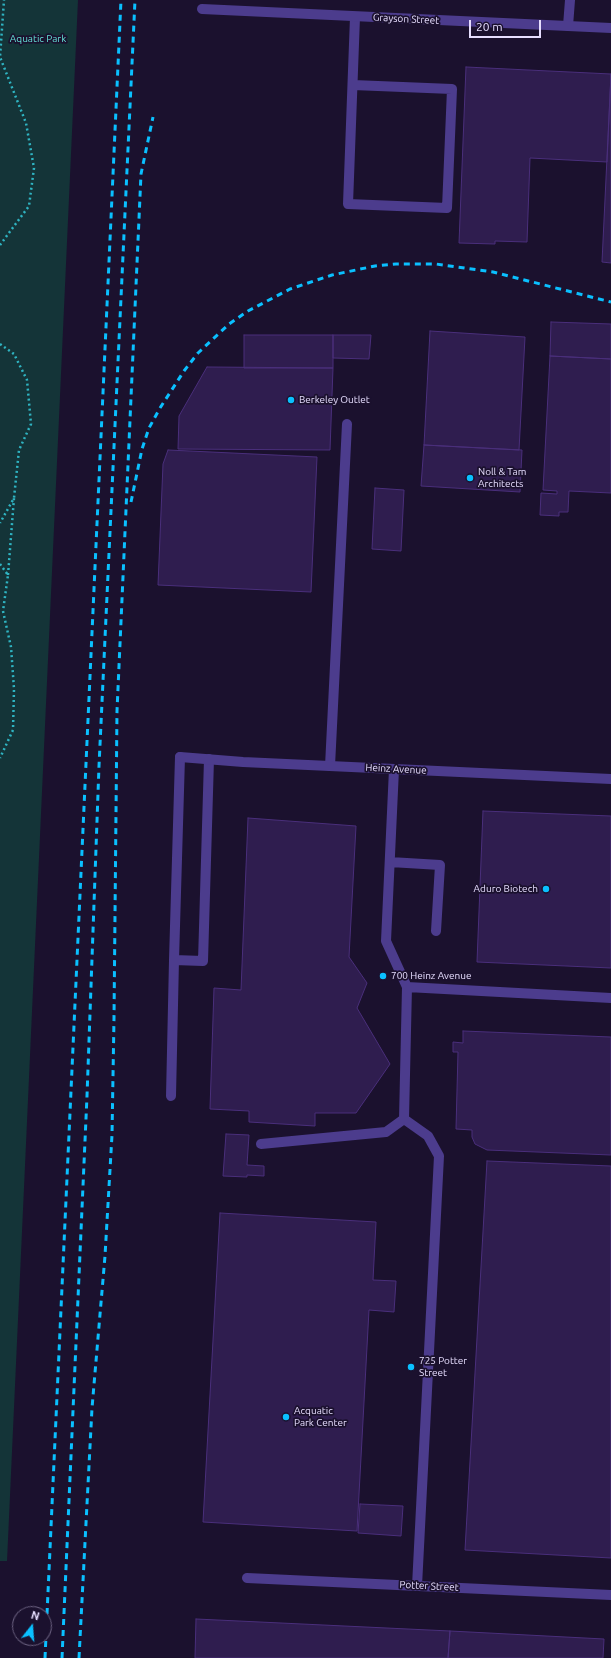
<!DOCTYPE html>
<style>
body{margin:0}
#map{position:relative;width:611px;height:1658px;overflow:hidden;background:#1b112e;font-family:Ubuntu,sans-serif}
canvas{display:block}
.north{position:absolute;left:12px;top:1606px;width:40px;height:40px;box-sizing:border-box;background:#1b112e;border:1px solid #6d6382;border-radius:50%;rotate:17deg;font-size:11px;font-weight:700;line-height:16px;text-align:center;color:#e7deff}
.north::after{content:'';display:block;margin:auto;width:14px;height:18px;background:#0ac0ff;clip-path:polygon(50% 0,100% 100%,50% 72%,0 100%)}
.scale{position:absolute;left:469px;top:20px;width:72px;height:18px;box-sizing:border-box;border:2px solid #e7deff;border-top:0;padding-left:5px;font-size:12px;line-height:14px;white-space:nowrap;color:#e7deff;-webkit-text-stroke:3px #1b112e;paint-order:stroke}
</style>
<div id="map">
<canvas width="611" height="1658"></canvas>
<div class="north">N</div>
<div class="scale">20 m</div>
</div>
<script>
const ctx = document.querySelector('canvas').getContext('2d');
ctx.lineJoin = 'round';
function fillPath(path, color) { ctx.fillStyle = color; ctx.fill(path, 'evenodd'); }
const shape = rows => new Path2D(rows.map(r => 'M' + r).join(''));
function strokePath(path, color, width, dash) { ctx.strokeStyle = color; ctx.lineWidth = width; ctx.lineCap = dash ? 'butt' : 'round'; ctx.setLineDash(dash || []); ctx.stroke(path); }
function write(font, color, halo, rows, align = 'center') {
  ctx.font = font + ' Ubuntu,sans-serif'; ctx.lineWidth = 3.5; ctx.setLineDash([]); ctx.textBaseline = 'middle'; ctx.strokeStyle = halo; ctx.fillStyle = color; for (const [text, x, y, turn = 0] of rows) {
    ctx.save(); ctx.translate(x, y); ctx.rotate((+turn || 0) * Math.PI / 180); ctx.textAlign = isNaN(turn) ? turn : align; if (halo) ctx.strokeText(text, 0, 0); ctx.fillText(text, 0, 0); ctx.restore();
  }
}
const green = shape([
 [0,0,78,0,7,1561,0,1561]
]);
const building = shape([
 [466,67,611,74,607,162,530,158,527,242,495,241,495,244,459,243,466,67],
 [611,74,611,263,602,262,611,74],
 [551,322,611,324,611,359,550,356,551,322],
 [430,331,525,337,519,450,424,445,430,331],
 [244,335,333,335,333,368,244,368,244,335],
 [333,335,371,335,369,359,333,358,333,335],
 [550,356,611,359,611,493,569,491,568,512,559,512,559,516,540,515,541,493,557,494,557,491,543,490,550,356],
 [207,367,333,368,330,450,178,449,179,416,207,367],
 [424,445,522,450,520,492,421,486,424,445],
 [168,450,317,457,311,592,158,585,163,464,168,450],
 [375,488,404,490,401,551,372,549,375,488],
 [483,811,611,816,611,968,477,962,483,811],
 [248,818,356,826,349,957,367,983,357,1008,390,1064,356,1113,315,1113,315,1126,249,1122,249,1111,210,1109,214,988,241,990,248,818],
 [463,1031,611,1037,611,1155,487,1150,475,1144,472,1137,472,1130,456,1129,458,1052,453,1052,453,1042,463,1043,463,1031],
 [226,1134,249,1135,247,1165,264,1166,264,1176,247,1175,247,1177,223,1176,226,1134],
 [487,1161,611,1166,611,1558,465,1550,487,1161],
 [220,1213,376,1222,373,1280,396,1281,394,1312,369,1310,357,1531,203,1522,220,1213],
 [360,1504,403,1506,401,1536,358,1533,360,1504],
 [196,1619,450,1631,448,1658,195,1658,196,1619],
 [450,1631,604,1639,603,1658,448,1658,450,1631]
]);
const path = shape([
 [0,245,29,206,34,168,26,123,0,57,4,0],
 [0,344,14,354,27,380,31,424,19,450,14,498,0,523],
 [0,564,8,575,3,611,11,647,14,689,13,730,0,758],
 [8,575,14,498]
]);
const lane = shape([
 [568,26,570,0],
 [353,85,452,89,447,208,348,204,355,17],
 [330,766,347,424],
 [394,769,386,941,407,987,404,1119],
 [390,862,440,865,436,931],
 [174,960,180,757],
 [407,987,611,998],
 [171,1096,174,960,203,961,209,759],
 [404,1119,428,1136,439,1156,417,1586],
 [261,1144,386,1132,404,1119]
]);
const street = shape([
 [202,9,611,28],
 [180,757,243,762,611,779],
 [247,1578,611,1595]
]);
const rail = shape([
 [131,502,142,449,149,428,160,408,184,371,198,353,229,324,248,311,290,289,332,275,375,266,396,264,436,264,493,272,611,302],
 [45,1658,121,0],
 [62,1658,87,1096,99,766,135,0],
 [79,1658,92,1408,105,1256,112,1135,114,1018,117,711,141,174,153,117]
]);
const markers = [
 [291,400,4,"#0ac0ff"],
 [470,478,4,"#0ac0ff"],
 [546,889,4,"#0ac0ff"],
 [383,976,4,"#0ac0ff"],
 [411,1367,4,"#0ac0ff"],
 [286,1417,4,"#0ac0ff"]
];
const streetNames = [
 ["Grayson Street",406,19,3],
 ["Heinz Avenue",396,769,3],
 ["Potter Street",429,1586,3]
];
const parkNames = [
 ["Aquatic Park",38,39]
];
const poiNames = [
 ["Berkeley Outlet",299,400],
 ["Noll & Tam",478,472],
 ["Architects",478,484],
 ["Aduro Biotech",538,889,"right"],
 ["700 Heinz Avenue",391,976],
 ["725 Potter",419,1361],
 ["Street",419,1373],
 ["Acquatic",294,1411],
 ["Park Center",294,1423]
];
fillPath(green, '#143438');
fillPath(building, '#2f1d4f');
strokePath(building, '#4a2f7b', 1);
strokePath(path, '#2fb4c2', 2.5, [2, 3]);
strokePath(lane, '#4c3c8d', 10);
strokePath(street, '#4c3c8d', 10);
strokePath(rail, '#0ac0ff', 3, [6, 5]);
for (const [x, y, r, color] of markers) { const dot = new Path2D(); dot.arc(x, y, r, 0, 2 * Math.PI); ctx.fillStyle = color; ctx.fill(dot); strokePath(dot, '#1b112e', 1.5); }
write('10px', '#e7deff', '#1b112e', streetNames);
write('10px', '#65e4d8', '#1b112e', parkNames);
write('10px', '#e7deff', '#1b112e', poiNames, 'left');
</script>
